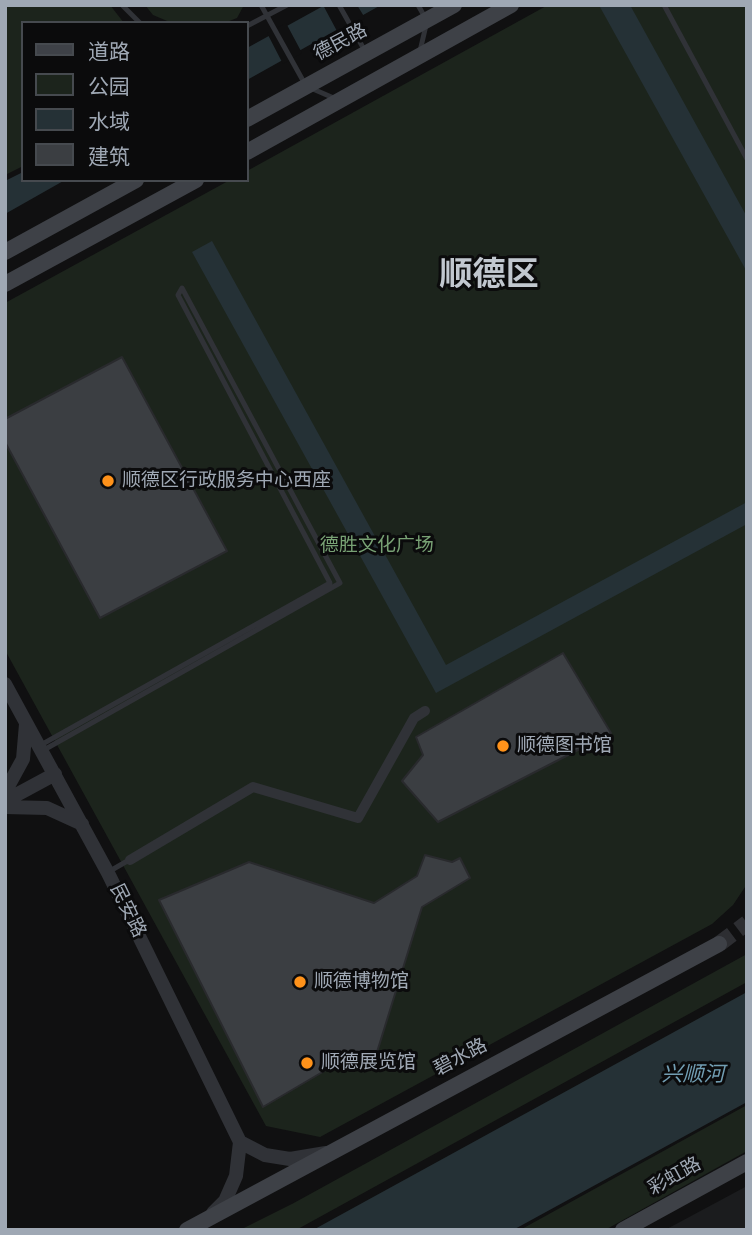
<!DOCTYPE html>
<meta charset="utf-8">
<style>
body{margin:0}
#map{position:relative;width:752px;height:1235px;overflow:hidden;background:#101011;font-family:Roboto,"Noto Sans SC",sans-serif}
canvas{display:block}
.frame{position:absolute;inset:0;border:7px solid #9fa8b4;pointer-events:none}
.legend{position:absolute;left:21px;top:21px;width:228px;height:161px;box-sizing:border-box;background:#0b0b0c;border:2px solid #464a4f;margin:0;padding:9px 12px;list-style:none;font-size:21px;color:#9fa8b4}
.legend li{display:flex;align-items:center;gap:14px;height:35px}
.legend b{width:35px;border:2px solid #464a4f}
</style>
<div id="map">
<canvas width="752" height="1235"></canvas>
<div class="frame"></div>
<ul class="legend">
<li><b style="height:9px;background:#3e4147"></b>道路</li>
<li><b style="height:19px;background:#1c241c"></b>公园</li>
<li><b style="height:19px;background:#253136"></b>水域</li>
<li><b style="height:19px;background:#3b3e42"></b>建筑</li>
</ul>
</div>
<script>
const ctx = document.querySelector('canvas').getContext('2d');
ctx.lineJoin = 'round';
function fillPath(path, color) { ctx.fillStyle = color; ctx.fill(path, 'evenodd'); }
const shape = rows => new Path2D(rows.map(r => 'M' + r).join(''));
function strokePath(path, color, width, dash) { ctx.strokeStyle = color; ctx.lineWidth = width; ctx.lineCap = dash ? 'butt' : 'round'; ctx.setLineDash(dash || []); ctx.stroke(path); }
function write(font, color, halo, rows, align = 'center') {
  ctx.font = font + ' Roboto,"Noto Sans SC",sans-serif'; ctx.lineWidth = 6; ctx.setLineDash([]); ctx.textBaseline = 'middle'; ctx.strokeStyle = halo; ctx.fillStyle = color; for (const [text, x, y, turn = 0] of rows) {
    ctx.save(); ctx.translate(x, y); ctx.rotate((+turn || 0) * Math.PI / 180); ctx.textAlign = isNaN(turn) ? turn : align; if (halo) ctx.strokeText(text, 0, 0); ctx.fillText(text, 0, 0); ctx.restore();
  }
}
const built = shape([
 [747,1186,747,1230,665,1230]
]);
const green = shape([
 [5,5,110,5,124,23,23,23,23,166,5,175],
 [145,5,244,5,237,18,224,23,172,23,153,15],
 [548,5,747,5,747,884,733,905,712,924,320,1137,266,1126,5,650,5,303,230,180,247,180,247,171],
 [747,954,747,982,296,1230,240,1230,292,1204],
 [747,1105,747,1151,605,1230,520,1230]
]);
const water = shape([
 [325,5,381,5,247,80,247,48],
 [604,5,630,5,747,217,747,272,600,7],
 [23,172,23,180,65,180,5,214,5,181],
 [212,241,446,665,747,502,747,524,436,693,192,252],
 [747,992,747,1102,513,1230,313,1230]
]);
const pier = shape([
 [323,5,357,5,365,18,338,33],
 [286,23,302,53,283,64,267,33]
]);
const building = shape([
 [122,357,227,551,100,618,5,442,5,419,122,357],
 [563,653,611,733,438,822,402,781,423,755,416,737,563,653],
 [425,855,452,862,460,858,470,878,422,907,373,1065,348,1057,263,1107,159,900,249,862,374,903,417,876,425,855]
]);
const secondaryTunnel = shape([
 [719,944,747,923]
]);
const service = shape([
 [122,5,140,23],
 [261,5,306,86,336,99],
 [339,5,365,51],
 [418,5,427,21,420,51],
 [664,5,747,159],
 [247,26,287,5],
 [39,746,330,583,178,295,182,288,340,583,42,751],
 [110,871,129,860]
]);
const minor = shape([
 [130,860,253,787,358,818,414,718,425,711]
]);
const tertiary = shape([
 [5,684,108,873,240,1142,236,1176,225,1201,213,1213],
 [5,792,23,759,26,724],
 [5,801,55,774],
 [5,807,47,808,82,824],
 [240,1142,265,1155,290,1159,326,1153]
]);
const secondary = shape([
 [247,119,454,5],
 [247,152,511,5],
 [5,252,136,180],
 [5,284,196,180],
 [187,1230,719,944],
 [623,1230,747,1162]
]);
const markers = [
 [108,481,7,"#ff921a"],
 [503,746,7,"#ff921a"],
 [300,982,7,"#ff921a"],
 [307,1063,7,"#ff921a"]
];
const streetNames = [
 ["德民路",341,43,-28],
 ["民安路",127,911,64],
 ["碧水路",461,1058,-28],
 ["彩虹路",675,1177,-29]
];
const poiNames = [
 ["顺德区行政服务中心西座",122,481],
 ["顺德图书馆",517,746],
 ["顺德博物馆",314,982],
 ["顺德展览馆",321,1063]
];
const parkNames = [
 ["德胜文化广场",377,546]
];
const waterNames = [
 ["兴顺河",693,1076]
];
const townNames = [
 ["顺德区",489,277]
];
fillPath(built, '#1b1c1e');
fillPath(green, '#1c241c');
fillPath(water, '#253136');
fillPath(pier, '#101011');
fillPath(building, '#3b3e42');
strokePath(building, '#292a2d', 2);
strokePath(secondaryTunnel, '#2d2e32', 16, [16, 8]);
strokePath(service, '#303237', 5);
strokePath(minor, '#303237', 10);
strokePath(tertiary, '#303237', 14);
strokePath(secondary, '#3e4147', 16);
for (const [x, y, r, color] of markers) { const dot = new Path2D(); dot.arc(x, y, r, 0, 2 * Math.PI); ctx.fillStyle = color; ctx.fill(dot); strokePath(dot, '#0b0b0c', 2.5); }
write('19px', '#9fa8b4', '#0b0b0c', streetNames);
write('19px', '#9fa8b4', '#0b0b0c', poiNames, 'left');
write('19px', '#78a174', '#0b0b0c', parkNames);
write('italic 21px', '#729eb3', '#0b0b0c', waterNames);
write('bold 33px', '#c1c7cf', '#0b0b0c', townNames);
</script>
